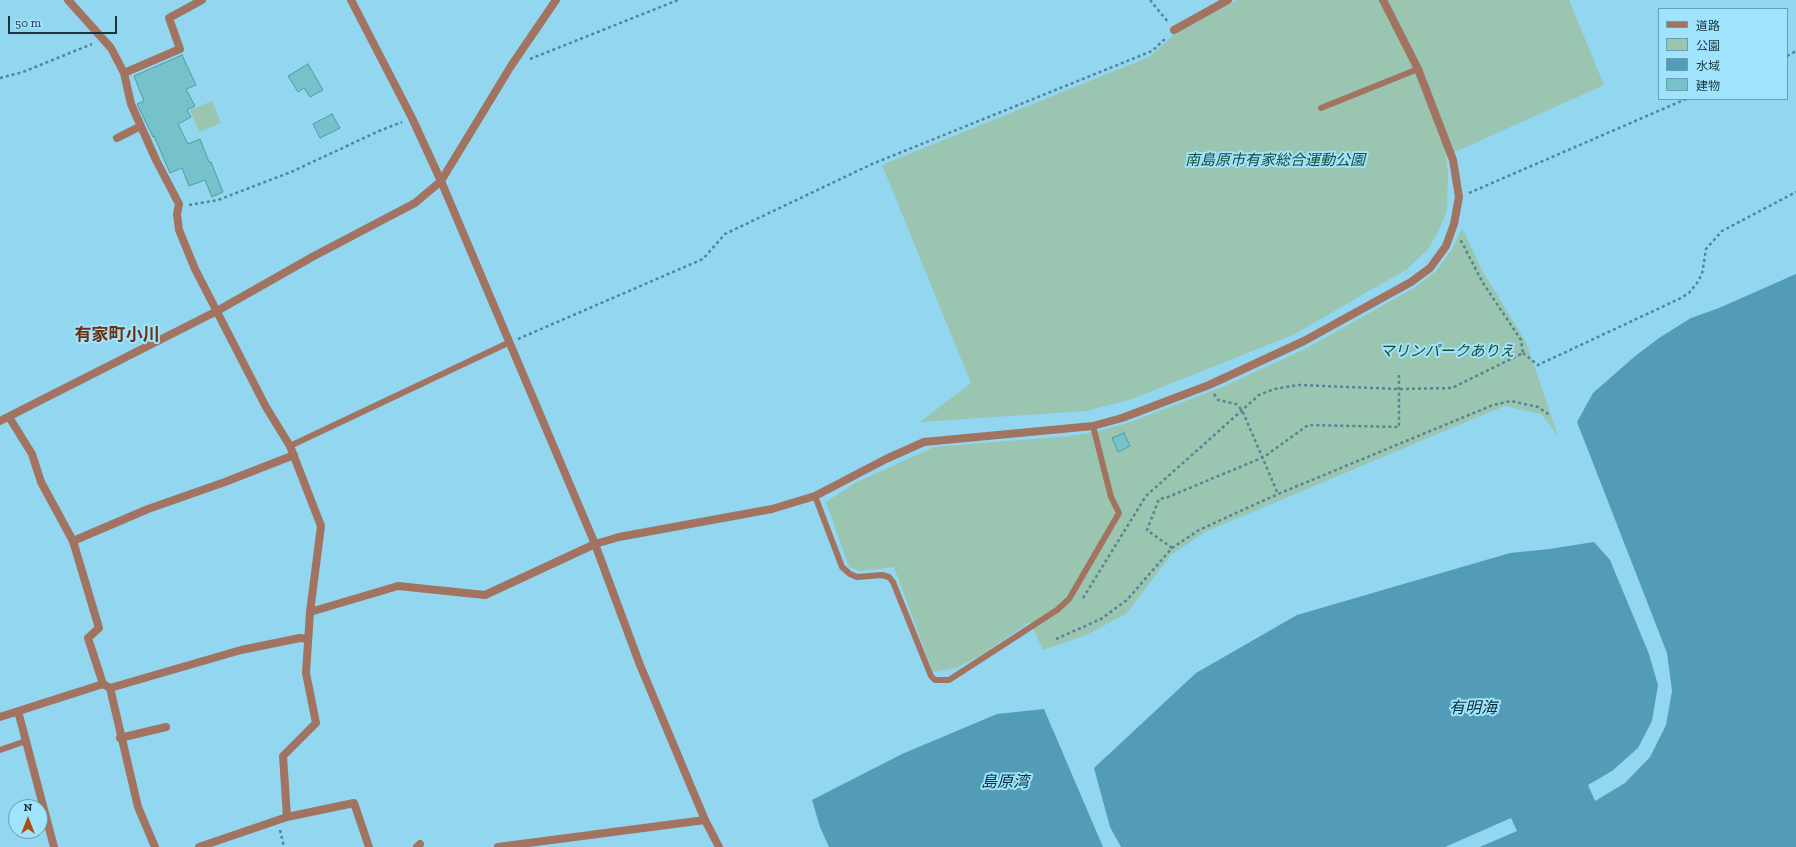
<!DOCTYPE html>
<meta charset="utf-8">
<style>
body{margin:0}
#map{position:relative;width:1796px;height:847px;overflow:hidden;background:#93d6f0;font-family:"Zilla Slab","Noto Sans JP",serif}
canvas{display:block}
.legend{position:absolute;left:1658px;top:8px;width:130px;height:92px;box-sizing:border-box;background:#a0e3fd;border:1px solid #6a9db1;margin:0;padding:5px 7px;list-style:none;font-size:12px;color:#1a3540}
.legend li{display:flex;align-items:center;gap:8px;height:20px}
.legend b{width:20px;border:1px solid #6a9db1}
.north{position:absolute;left:8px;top:799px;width:40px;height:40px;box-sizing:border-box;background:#a0e3fd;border:1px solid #6a9db1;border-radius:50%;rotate:0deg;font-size:11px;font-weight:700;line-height:16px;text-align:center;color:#1a3540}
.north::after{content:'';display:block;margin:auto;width:14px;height:18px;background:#ae4a14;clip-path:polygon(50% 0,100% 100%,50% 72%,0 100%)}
.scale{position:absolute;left:8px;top:16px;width:109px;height:18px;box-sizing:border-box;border:2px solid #1a3540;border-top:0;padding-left:5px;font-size:12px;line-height:14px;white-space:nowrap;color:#1a3540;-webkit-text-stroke:3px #a0e3fd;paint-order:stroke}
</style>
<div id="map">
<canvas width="1796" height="847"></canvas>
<ul class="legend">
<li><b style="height:5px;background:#a17360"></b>道路</li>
<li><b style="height:11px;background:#9ac5b0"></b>公園</li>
<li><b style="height:11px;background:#529cb7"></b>水域</li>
<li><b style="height:11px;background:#76c2ca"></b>建物</li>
</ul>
<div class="north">N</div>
<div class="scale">50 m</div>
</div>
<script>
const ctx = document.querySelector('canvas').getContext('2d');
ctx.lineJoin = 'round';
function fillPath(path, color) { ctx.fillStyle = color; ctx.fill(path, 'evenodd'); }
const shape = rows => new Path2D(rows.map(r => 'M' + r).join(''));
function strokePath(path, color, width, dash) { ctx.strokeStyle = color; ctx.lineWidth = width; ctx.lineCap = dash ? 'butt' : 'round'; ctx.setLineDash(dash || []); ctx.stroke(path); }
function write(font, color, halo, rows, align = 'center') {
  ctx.font = font + ' "Zilla Slab","Noto Sans JP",serif'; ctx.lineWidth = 4; ctx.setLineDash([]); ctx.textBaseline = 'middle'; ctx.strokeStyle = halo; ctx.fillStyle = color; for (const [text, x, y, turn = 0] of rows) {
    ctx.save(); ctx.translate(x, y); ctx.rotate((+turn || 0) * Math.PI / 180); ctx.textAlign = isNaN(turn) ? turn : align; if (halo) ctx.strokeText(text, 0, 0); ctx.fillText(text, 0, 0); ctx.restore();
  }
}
const green = shape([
 [1237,0,1569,0,1604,85,1446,156,1448,174,1447,210,1439,230,1428,249,1407,269,1293,335,1129,400,1086,411,920,422,971,383,882,165,1149,57,1177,32],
 [212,101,221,123,199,132,190,110],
 [1462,228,1482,270,1526,342,1558,436,1541,414,1505,406,1487,413,1205,532,1171,555,1126,614,1084,636,1043,650,1030,622,978,657,956,668,933,672,894,567,860,571,849,567,826,502,857,482,934,447,1070,436,1095,432,1125,424,1220,388,1307,348,1414,288,1436,271,1453,248]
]);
const water = shape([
 [1796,274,1796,847,1121,847,1110,827,1094,768,1196,673,1297,615,1510,553,1549,549,1594,542,1610,560,1649,654,1658,685,1652,721,1638,748,1612,771,1588,785,1595,801,1625,783,1650,757,1666,725,1672,691,1667,653,1577,422,1593,393,1634,357,1659,338,1691,318,1719,308],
 [1044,709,1103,847,829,847,820,827,812,800,902,754,997,714]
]);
const pier = shape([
 [1511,818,1517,831,1480,847,1445,847]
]);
const building = shape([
 [182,55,196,85,186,89,195,106,187,110,191,117,178,124,188,144,200,139,209,162,211,162,223,192,212,197,205,180,189,186,182,168,170,173,154,136,153,137,137,104,144,101,134,76,182,55],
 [308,64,323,90,310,97,304,88,298,92,288,76,308,64],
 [332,114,340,128,320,138,313,124,332,114],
 [1124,433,1130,446,1118,452,1112,438,1124,433]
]);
const path = shape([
 [1150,0,1168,22],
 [1787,56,1796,51],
 [530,59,678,0],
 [0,78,23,72,92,44],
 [1469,193,1686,99],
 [189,205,218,200,291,172,379,131,402,122],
 [518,339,703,259,725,234,872,164,1152,51,1167,37],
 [1523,353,1538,365,1679,299,1689,293,1697,283,1702,274,1706,249,1722,231,1796,192],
 [1214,394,1218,400,1236,404,1242,410,1278,494],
 [1172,548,1147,530,1159,499,1168,497,1264,457,1308,425,1399,427,1399,375],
 [1083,598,1146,496,1259,395,1274,389,1298,385,1400,389,1452,388,1523,353,1521,340,1483,283,1460,239],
 [1056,639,1101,619,1127,600,1172,548,1199,530,1278,494,1493,405,1511,401,1538,407,1551,416],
 [280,830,284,847]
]);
const service = shape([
 [1321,108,1418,69],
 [290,446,510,342],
 [815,496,842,567,850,574,857,577,882,575,889,577,893,582,931,676,935,680,949,680,1057,610,1069,599,1119,513,1111,497,1093,426],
 [0,750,26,741]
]);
const minor = shape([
 [68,0,111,48,124,73,131,104,156,160,179,204,177,214,179,230,195,269,266,407,290,446,321,526,310,612,306,673,316,723,283,756,287,817],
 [1174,30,1228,0],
 [124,73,180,49,169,18,202,0],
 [117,138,141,126],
 [9,417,32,454,41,482,73,541,99,628,88,638,103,684,110,688,138,807,155,847],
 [0,421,217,311,314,256,415,203,441,181,511,66,556,0],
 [73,541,148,509,225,482,294,455],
 [310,612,398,586,485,595,595,544],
 [110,688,241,650,300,638,308,639],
 [18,711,54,847],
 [0,717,103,684],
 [120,738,166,727],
 [705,820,719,847],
 [199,847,287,817,354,803,369,847],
 [417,847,420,844]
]);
const tertiary = shape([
 [351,0,412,118,441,181,595,544,640,665,705,820,498,847],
 [595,544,619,537,772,509,815,496,886,459,924,442,1093,426,1122,418,1209,385,1304,341,1411,282,1430,268,1446,246,1454,224,1459,197,1453,160,1418,69,1383,0]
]);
const parkNames = [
 ["南島原市有家総合運動公園",1275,161],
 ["マリンパークありえ",1447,352]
];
const waterNames = [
 ["有明海",1473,708],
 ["島原湾",1005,782]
];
const quarterNames = [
 ["有家町小川",117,335]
];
fillPath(green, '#9ac5b0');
fillPath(water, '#529cb7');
fillPath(pier, '#93d6f0');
fillPath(building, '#76c2ca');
strokePath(building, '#4e9ba3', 1);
strokePath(path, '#558496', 2.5, [3, 3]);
strokePath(service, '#a17360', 6);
strokePath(minor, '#a17360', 8);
strokePath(tertiary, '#a17360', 8);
write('italic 15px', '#154d38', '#a0e3fd', parkNames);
write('italic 16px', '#0b2f3b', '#a0e3fd', waterNames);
write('bold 17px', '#6f300f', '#a0e3fd', quarterNames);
</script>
